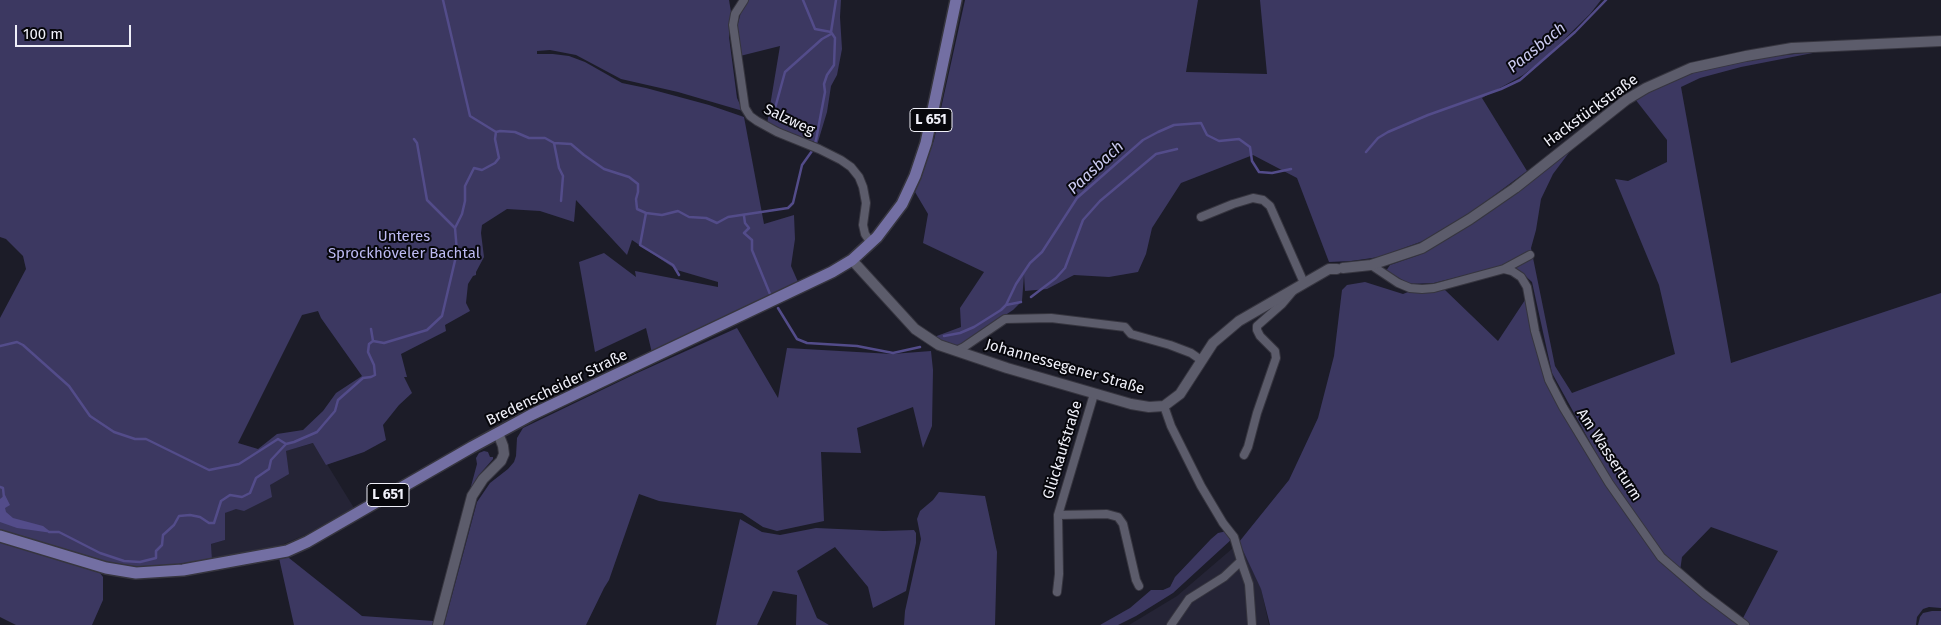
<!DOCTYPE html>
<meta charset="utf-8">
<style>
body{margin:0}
#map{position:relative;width:1941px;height:625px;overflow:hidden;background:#1c1c28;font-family:"Fira Sans",sans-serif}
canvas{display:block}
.scale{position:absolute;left:15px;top:25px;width:116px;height:22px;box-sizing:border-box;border:2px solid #f0f0f9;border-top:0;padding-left:6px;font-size:15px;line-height:18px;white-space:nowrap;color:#f0f0f9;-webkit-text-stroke:4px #07070c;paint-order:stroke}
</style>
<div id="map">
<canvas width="1941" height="625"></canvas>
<div class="scale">100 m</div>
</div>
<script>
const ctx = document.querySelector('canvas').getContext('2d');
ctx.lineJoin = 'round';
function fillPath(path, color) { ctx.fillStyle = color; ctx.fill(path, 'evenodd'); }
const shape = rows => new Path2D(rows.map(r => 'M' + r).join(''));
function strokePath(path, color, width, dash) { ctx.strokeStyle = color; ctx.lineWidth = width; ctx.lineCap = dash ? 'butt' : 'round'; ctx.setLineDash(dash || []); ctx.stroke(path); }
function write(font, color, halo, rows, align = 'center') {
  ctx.font = font + ' "Fira Sans",sans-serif'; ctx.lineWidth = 4; ctx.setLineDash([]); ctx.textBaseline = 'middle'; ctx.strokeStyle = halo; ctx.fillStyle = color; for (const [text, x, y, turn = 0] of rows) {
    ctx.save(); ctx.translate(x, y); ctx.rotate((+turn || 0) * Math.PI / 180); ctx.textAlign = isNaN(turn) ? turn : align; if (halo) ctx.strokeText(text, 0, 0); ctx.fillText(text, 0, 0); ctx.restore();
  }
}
const built = shape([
 [314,443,354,508,307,534,284,544,260,551,212,559,211,544,225,540,225,513,270,485,285,451],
 [1240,542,1261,588,1269,625,1129,625,1177,596]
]);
const green = shape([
 [0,0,729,0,731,12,729,37,737,98,743,111,678,92,621,79,576,55,550,50,537,51,537,54,553,54,569,56,585,62,622,83,646,88,709,105,744,117,764,224,794,215,795,239,791,266,798,282,652,353,646,328,595,352,579,262,604,253,636,277,635,271,718,287,718,282,677,270,632,240,627,255,576,200,574,222,540,211,507,209,482,225,481,233,484,257,476,272,476,275,473,276,468,284,466,303,470,311,445,325,446,331,401,354,407,377,404,377,412,393,399,405,383,425,386,440,364,452,326,465,313,443,286,451,289,474,270,485,272,497,244,511,236,509,225,513,225,540,211,544,212,559,165,566,122,567,68,553,0,531,0,318,26,269,23,256,6,239,0,237],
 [318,311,321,318,362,376,336,393,323,411,303,430,277,434,258,449,238,443,302,315],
 [749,0,841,0,840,17,842,49,837,75,831,86,827,112,817,145,813,141,812,143,767,124,780,46,740,56,737,27,742,8],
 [965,0,1198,0,1186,72,1267,74,1260,0,1601,0,1590,14,1546,57,1523,75,1482,98,1527,171,1473,211,1423,241,1379,257,1351,261,1329,262,1297,178,1253,155,1181,183,1152,228,1146,254,1138,272,1109,277,1074,275,1047,289,1025,291,1024,275,1022,301,1013,310,957,347,940,344,934,337,961,327,960,308,984,272,923,243,928,214,915,192,934,140],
 [1823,51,1741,67,1700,78,1681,87,1731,363,1941,293,1941,608,1929,607,1923,609,1917,617,1916,625,1749,625,1742,620,1778,551,1711,527,1682,557,1680,571,1667,559,1608,475,1552,373,1532,282,1521,272,1505,265,1434,283,1410,284,1386,271,1390,265,1419,255,1453,234,1577,142,1553,174,1541,199,1536,230,1531,248,1555,366,1572,393,1675,354,1659,285,1615,179,1628,181,1667,162,1667,140,1635,99,1647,90,1693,71,1757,58],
 [1365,282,1403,294,1408,292,1445,290,1498,341,1527,297,1544,376,1594,465,1654,553,1669,569,1740,625,1270,625,1261,589,1239,542,1289,480,1318,418,1334,356,1342,290,1347,285],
 [737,328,778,398,787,348,892,354,931,351,933,370,932,426,923,448,913,407,857,428,861,453,821,452,824,521,777,531,763,527,742,513,659,501,639,494,609,580,604,588,586,625,444,625,477,502,490,483,508,469,514,462,516,456,517,438,523,428,635,374],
 [484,451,488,452,490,457,493,457,493,459,479,475,470,490,477,464,476,458,479,453],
 [939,492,985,496,997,552,995,625,904,625,905,611,921,539,917,519,920,511,933,500],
 [740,519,762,532,780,535,816,528,883,531,914,530,916,533,916,543,906,591,873,608,868,587,835,547,797,571,817,618,829,625,796,625,797,595,773,591,757,625,716,625],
 [1227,531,1233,538,1173,593,1136,616,1118,625,1100,625,1130,608,1151,590,1163,590,1170,587,1175,577,1211,539,1218,533],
 [0,541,100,573,103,577,103,600,92,625,16,625,0,617],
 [279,558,289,558,362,616,434,621,432,625,294,625],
 [1932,611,1941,611,1941,625,1918,625,1920,617,1923,613]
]);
const water = shape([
 [5,495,10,505,5,508,6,512,13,518,43,526,52,533,17,528,0,522,0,499]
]);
const stream = shape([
 [443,0,470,116,496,132],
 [803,0,815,29,831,32],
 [774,112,785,72,822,39,831,34],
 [414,139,417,143,427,200,455,228],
 [554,143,559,168,563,176,561,201],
 [1366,152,1378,138,1388,132,1428,115,1501,89,1520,80,1575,32,1606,0],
 [646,213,640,245,673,265,679,275],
 [744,216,745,223,749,228,744,233,752,240,752,250,770,294],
 [1031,297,1056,278,1065,268,1083,220,1100,201,1156,154,1177,149],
 [1006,305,1021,302],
 [778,308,797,339,807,343,857,346,893,353,920,347],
 [371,329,373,341],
 [944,336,960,333,974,327,1001,310,1006,305,1016,284,1030,263,1042,252,1077,198,1143,140,1158,132,1174,125,1201,123,1207,135,1219,141,1239,139,1250,147,1252,161,1259,172,1272,173,1291,169],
 [0,346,17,342,23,345,69,386,90,416,114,432,135,439,146,439,209,470,239,464,278,439,286,444],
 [0,487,3,488,4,498],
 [49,532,59,532,100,553,124,561,140,562,156,558,156,551,162,545,163,535,174,525,179,516,190,515,200,517,209,523,214,523,221,501,230,495,242,497,250,493,256,478,269,469,271,460,286,444,294,442,317,432,335,411,338,400,363,378,371,377,375,375,374,365,368,352,369,344,373,341,384,343,427,330,442,316,457,252,455,228,462,214,465,201,465,186,474,168,482,170,495,163,499,158,495,139,496,132,500,131,515,132,529,138,545,138,554,143,571,144,584,155,604,169,629,177,638,184,638,192,636,199,637,209,646,213,662,215,678,211,689,217,706,218,717,223,728,217,788,208,793,203,802,165,812,151,816,140,825,92,824,84,827,75,834,65,835,38,831,32,836,0]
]);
const street = shape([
 [744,0,735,14,733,25,745,108,750,116,757,121,777,132,819,149,841,160,851,167,859,177,863,187,866,203,863,225,865,234,871,243],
 [1201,217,1233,204,1253,198,1263,200,1270,206,1304,283],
 [1371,265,1398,283,1410,288,1422,289,1434,288,1504,269,1512,271,1521,277,1527,287,1535,331,1549,380,1563,407,1609,483,1661,557,1704,594,1745,625],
 [1504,269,1530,255],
 [956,351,964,347,1005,319,1051,318,1125,327,1131,334,1170,345,1191,353,1201,360],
 [1164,406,1171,426,1201,486,1223,523,1234,537,1241,561,1224,577,1189,599,1171,625],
 [1244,455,1248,447,1257,413,1276,358,1275,351,1260,336,1257,330,1257,326,1282,304,1293,291],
 [1058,515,1107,514,1118,517,1123,524,1136,580,1139,586],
 [1241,561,1249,584,1252,625],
 [1057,592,1059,574,1058,515,1094,394]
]);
const secondary = shape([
 [852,260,915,329,939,345,1007,368,1131,404,1149,407,1164,406,1180,394,1213,343,1239,321,1329,269,1337,269],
 [1343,268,1371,265,1422,248,1470,219,1515,188,1626,100,1646,88,1691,68,1746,56,1792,48,1941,41],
 [438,625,472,496,483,479,501,461,504,454,503,446,498,433]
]);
const primary = shape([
 [0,536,106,568,136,573,183,570,287,551,307,542,472,447,531,415,832,272,852,260,877,237,902,204,915,176,926,143,956,0]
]);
const shields = [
 [931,120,42],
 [388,495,42]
];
const shieldNames = [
 ["L 651",931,120],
 ["L 651",388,495]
];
const streetNames = [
 ["Hackstückstraße",1591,111,-36],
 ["Salzweg",789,120,25],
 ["Johannessegener Straße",1065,367,16],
 ["Bredenscheider Straße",557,388,-26],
 ["Glückaufstraße",1063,450,-73],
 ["Am Wasserturm",1609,455,57]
];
const parkNames = [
 ["Unteres",404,237],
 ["Sprockhöveler Bachtal",404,254]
];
const waterNames = [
 ["Paasbach",1537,48,-39],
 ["Paasbach",1096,168,-43]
];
fillPath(built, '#252436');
fillPath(green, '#3c3861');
fillPath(water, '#534c8a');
strokePath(stream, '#534c8a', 2.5);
strokePath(street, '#36353f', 10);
strokePath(secondary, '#36353f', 12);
strokePath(primary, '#36353f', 14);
strokePath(street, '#5c5c6b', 8);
strokePath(secondary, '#5c5c6b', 10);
strokePath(primary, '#736fa3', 11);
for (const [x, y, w] of shields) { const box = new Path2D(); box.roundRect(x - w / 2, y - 11.5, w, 23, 4); ctx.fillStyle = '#07070c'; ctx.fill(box); strokePath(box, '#f0f0f9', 1); }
write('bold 14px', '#f0f0f9', null, shieldNames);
write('15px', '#f0f0f9', '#07070c', streetNames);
write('15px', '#bdbaf2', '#07070c', parkNames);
write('italic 16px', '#cbcaf0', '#07070c', waterNames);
</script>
